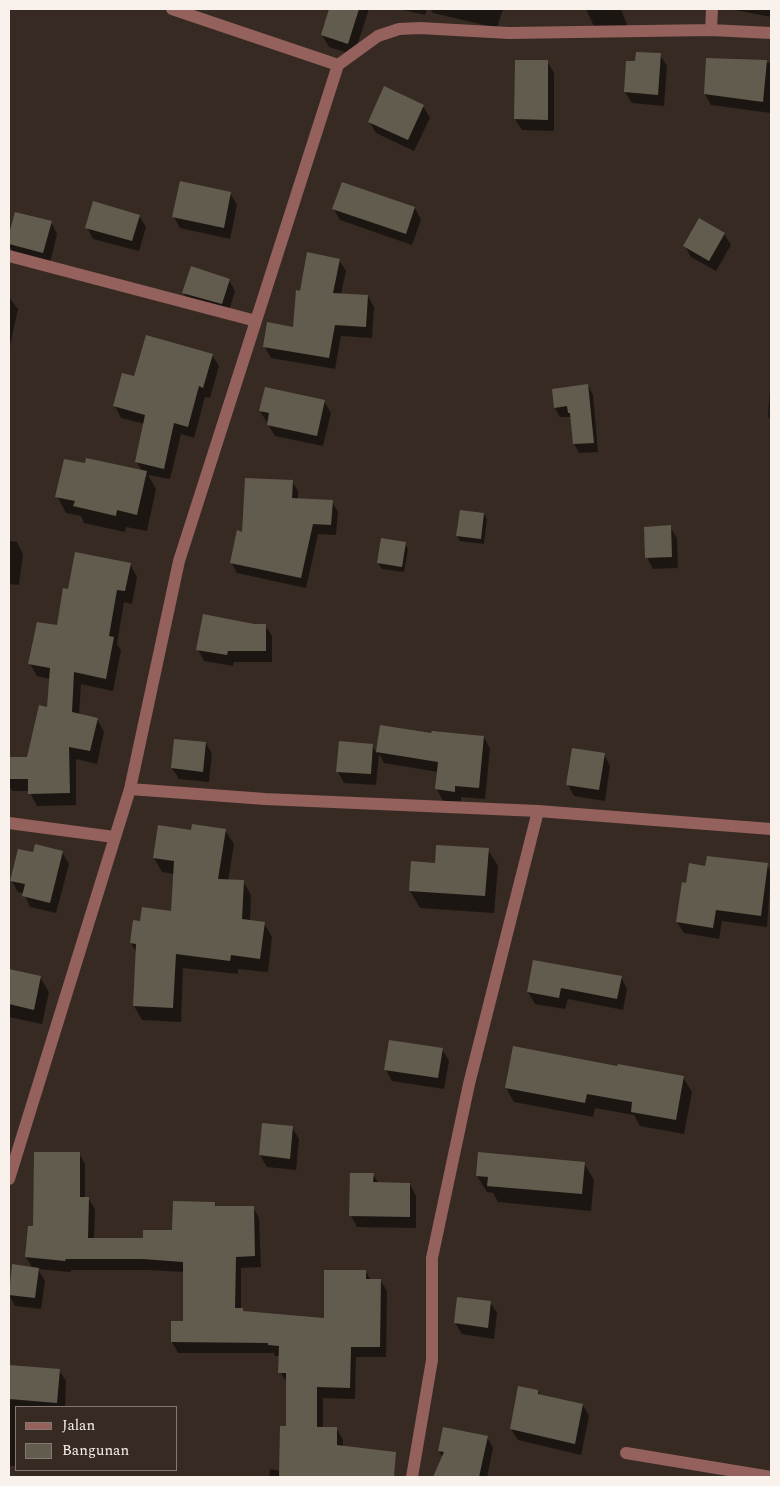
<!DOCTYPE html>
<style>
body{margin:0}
#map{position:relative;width:780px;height:1486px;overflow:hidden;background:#362a22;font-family:Spectral,serif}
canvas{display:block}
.frame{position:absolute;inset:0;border:10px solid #f9f1ec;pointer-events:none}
.legend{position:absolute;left:15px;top:1406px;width:162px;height:65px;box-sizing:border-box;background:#362a22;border:1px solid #847a73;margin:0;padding:6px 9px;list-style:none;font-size:15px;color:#f9f1ec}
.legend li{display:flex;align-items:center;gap:10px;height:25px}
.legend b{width:25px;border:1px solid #847a73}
</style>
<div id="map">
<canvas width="780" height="1486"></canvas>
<div class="frame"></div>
<ul class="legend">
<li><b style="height:6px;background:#94615d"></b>Jalan</li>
<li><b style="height:14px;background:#615c4e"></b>Bangunan</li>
</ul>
</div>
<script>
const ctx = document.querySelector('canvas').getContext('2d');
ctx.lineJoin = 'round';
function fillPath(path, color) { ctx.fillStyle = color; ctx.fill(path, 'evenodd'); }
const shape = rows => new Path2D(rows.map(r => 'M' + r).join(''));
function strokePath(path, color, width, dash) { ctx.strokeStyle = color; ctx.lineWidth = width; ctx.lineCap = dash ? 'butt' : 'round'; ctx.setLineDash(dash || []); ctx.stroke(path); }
const shadow = shape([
 [330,9,369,9,354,55,329,47,322,35],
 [398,9,427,9,425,15],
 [430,9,503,9,497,28,433,13],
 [586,9,621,9,629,30,598,35],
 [730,9,771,9,771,17],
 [660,55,667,66,664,106,632,103,625,92,636,62],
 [708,59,771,63,771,113,711,105,705,94],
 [516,61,547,61,554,73,554,131,522,130,515,119],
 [423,106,430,118,414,151,376,133,369,121],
 [230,193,237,205,230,239,180,228,174,217],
 [415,208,421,220,412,245,340,220,334,209],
 [16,213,51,222,57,234,50,263,14,254,9,245,9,239],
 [139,216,146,227,139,251,93,239,87,227],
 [724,234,731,245,716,271,691,257,685,246],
 [339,260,346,271,341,294,368,296,374,307,372,338,341,336,335,369,271,358,265,347,295,328,301,292],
 [229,280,235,291,228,314,190,304,184,293],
 [9,297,18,309,10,346,9,346],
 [212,355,219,366,210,398,205,397,194,438,181,434,170,479,148,475,156,489,147,531,126,527,125,532,84,523,81,516,66,513,57,496,142,472,137,462,145,424,121,418,115,406,135,378],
 [588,386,593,395,598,452,579,453,574,444,572,417,560,417,555,408],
 [770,387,771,387,771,422,768,416],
 [324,401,331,413,323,446,275,436,260,411],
 [292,481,298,491,298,500,332,502,338,512,336,535,318,534,306,588,237,573,231,562,243,533],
 [484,514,487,519,484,544,460,541,457,536],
 [670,527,677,538,678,568,653,569,647,557],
 [9,541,17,542,23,554,19,585,9,584],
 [405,543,408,549,404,572,382,569,378,563],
 [130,564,137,577,132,604,124,602,117,644,121,650,113,691,81,684,79,715,97,719,104,732,97,764,76,759,76,805,37,806,29,791,12,791,9,785,9,758,28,758,49,709,50,679,37,676,30,664,58,627,69,590],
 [253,625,265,625,272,636,272,662,234,662,233,666,204,661,198,649],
 [381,727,433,735,484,737,490,749,485,799,461,797,461,802,443,801,437,789,438,772,384,763,379,754,376,785,344,783,338,772,372,745,377,754],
 [206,743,212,754,209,782,179,779,172,768],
 [604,754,610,766,605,801,574,796,568,785],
 [225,830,234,844,228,881,243,881,251,895,250,921,264,923,272,937,268,972,238,969,238,974,183,968,181,1022,142,1020,134,1006,136,952,131,943,141,923,172,912,174,874,162,872,154,858,192,832],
 [488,850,498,866,494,913,420,908,410,891,436,864],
 [62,852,69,864,56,913,30,907,24,893,18,892,11,880,34,854],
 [767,865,771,872,767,927,722,921,719,939,684,933,677,922,687,884,706,867],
 [534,962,621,977,627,989,623,1010,568,999,565,1009,535,1004,528,992],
 [9,971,40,977,49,992,42,1024,9,1017],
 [442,1049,449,1061,444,1089,392,1081,386,1070],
 [683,1077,692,1092,684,1134,640,1126,634,1115,595,1108,593,1117,514,1102,506,1088],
 [292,1127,299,1139,296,1170,267,1167,260,1155],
 [79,1153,85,1164,85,1198,88,1198,95,1209,94,1239,144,1239,174,1231,215,1203,217,1208,253,1207,259,1218,261,1267,241,1268,241,1310,244,1312,326,1319,365,1271,371,1280,380,1280,387,1291,386,1357,356,1357,355,1399,323,1398,323,1428,337,1429,343,1440,343,1447,360,1459,358,1477,269,1477,270,1469,281,1471,287,1427,287,1383,280,1372,280,1356,275,1356,274,1353,178,1353,172,1342,184,1322,184,1272,150,1270,71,1270,71,1272,38,1269,45,1281,41,1309,15,1306,9,1295,13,1266,33,1269,26,1257,34,1227],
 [584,1163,594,1180,591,1211,498,1202,493,1193,487,1192,477,1176],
 [351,1174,373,1174,379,1184,410,1184,416,1196,416,1228,357,1227,351,1216],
 [490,1302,497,1313,494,1339,462,1334,455,1323],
 [9,1367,59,1370,66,1381,65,1407,16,1407,16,1466,9,1466],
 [538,1391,541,1396,583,1405,589,1416,581,1455,518,1440,511,1429],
 [487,1437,493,1448,487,1477,434,1477,443,1458,439,1451]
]);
const building = shape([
 [329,9,359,9,348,44,321,35],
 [636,52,661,53,658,95,624,92,626,61,635,61],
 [706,58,767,60,763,102,704,94],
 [515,60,548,60,548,120,514,119],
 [384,86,424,105,408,140,368,122],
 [180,181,231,192,224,228,172,217],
 [342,182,415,207,406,234,332,209],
 [93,201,140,215,132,241,85,228],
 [15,212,52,221,43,253,9,244,9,234],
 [699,218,725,233,709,261,683,246],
 [307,252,340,259,333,293,368,295,366,327,335,325,329,358,263,347,267,322,293,327,296,290,300,291],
 [191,266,230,279,222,304,182,293],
 [146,335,213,354,203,388,199,386,188,427,174,423,164,469,135,462,145,415,113,406,122,373,134,376],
 [588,384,594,443,573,444,570,413,568,413,567,406,554,408,552,389],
 [265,387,325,400,317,436,267,425,269,413,259,411],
 [86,458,147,471,137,515,117,510,116,516,73,506,75,501,55,497,64,459,85,463],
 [245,478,293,480,292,498,333,500,331,525,313,524,301,578,230,563,237,530,242,532],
 [460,510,484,513,481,539,456,536],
 [671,525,672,557,645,558,644,527],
 [381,538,406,542,402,567,377,563],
 [75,552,131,563,125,591,117,590,109,636,114,637,106,679,74,672,72,712,98,718,90,751,69,747,70,793,28,794,28,779,9,779,9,757,27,757,39,705,47,707,50,668,28,664,37,622,57,625,63,588,68,589],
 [203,614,254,624,266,624,266,651,228,651,227,655,196,650],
 [380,725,431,733,432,731,484,736,479,788,455,786,455,792,435,789,438,762,376,752],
 [174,739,206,742,203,772,171,768],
 [339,741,373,744,371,774,336,772],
 [572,748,605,753,599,790,566,785],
 [192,824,226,829,218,879,244,880,242,919,265,922,260,959,231,955,230,961,176,954,173,1008,133,1006,136,944,130,943,133,920,140,921,142,907,171,911,174,861,153,858,158,825,191,830],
 [35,844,63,851,50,903,22,896,25,884,10,881,18,849,33,852],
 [436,845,489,848,485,896,409,891,411,861,435,863],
 [707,856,768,863,761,916,716,910,713,928,676,922,682,882,686,883,689,863,705,866],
 [533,960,622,976,617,999,561,988,559,998,527,992],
 [9,969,41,976,34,1010,9,1004],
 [389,1040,443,1048,438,1078,384,1070],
 [513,1046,617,1066,618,1064,684,1076,676,1120,631,1112,632,1102,587,1094,585,1103,505,1088],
 [262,1123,293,1126,290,1159,259,1155],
 [34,1152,80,1152,80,1197,89,1197,88,1238,143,1238,143,1230,172,1230,173,1201,215,1202,215,1206,254,1206,255,1256,236,1257,235,1308,243,1308,243,1311,324,1318,324,1270,366,1270,366,1279,381,1279,380,1347,351,1347,350,1388,317,1387,317,1427,337,1427,337,1445,396,1452,394,1477,279,1477,280,1426,286,1426,286,1373,278,1373,279,1346,268,1345,268,1343,171,1342,171,1321,183,1321,183,1262,143,1259,66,1259,65,1261,25,1257,28,1226,33,1226],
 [478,1152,585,1162,582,1194,487,1186,488,1177,476,1176],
 [350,1173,374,1173,373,1182,410,1183,410,1217,349,1216],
 [12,1264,39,1268,35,1298,9,1295],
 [457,1297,491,1301,488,1328,454,1323],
 [9,1365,60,1369,57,1403,9,1399],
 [518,1386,538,1390,538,1394,583,1404,575,1444,510,1429],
 [443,1427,488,1436,479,1477,433,1477,444,1452,438,1451]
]);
const minor = shape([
 [172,9,338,65],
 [711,30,712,9],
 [9,256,256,321],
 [130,789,265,799,538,811,771,829],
 [9,823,114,837],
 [9,1179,130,789,179,561,338,65,378,36,399,29,420,28,509,33,711,30,771,33],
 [626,1453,771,1477],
 [412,1477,432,1360,432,1258,469,1084,538,811]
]);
fillPath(shadow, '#0007');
fillPath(building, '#615c4e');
strokePath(minor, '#94615d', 12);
</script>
